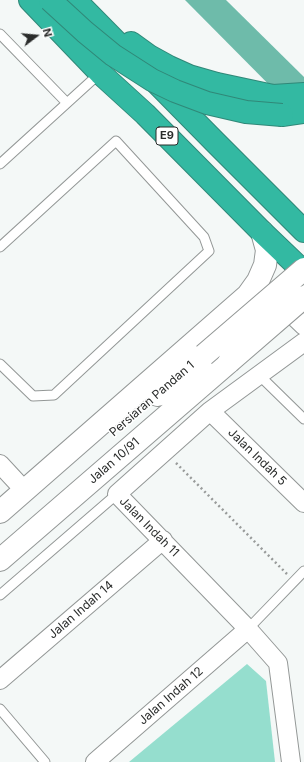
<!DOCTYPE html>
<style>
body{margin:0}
#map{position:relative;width:304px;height:762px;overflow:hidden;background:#f4f8f7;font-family:Inter,sans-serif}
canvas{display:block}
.north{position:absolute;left:16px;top:16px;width:40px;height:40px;-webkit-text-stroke:3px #fff;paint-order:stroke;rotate:74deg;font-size:11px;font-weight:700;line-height:16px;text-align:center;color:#2a2c2b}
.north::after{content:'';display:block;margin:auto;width:14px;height:18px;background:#2a2c2b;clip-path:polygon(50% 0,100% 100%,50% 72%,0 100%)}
</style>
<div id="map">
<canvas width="304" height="762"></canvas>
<div class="north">N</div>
</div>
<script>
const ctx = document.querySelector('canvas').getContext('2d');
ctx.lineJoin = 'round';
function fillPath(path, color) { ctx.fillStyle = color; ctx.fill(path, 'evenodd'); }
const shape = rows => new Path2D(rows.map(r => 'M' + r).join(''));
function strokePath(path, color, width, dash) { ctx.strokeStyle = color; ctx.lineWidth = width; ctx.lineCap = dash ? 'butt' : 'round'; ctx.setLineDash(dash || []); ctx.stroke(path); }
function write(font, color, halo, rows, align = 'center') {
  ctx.font = font + ' Inter,sans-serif'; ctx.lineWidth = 3; ctx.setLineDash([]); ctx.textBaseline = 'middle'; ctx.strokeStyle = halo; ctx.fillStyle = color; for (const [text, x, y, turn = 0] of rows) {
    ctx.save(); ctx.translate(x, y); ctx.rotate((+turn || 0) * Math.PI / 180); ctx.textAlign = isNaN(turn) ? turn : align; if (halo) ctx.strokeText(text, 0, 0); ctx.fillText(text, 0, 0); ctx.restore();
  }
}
const green = shape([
 [247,664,266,681,275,762,129,762]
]);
const water = shape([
 [185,0,226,0,304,77,304,120]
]);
const path = shape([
 [176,463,287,574]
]);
const lane = shape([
 [0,34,67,103],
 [0,164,100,73],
 [0,247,116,141,204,237,209,251,54,395,33,396,0,364],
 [259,375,304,419],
 [0,595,117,494],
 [248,629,304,571],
 [0,709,45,762]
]);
const street = shape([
 [279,302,304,326],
 [210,411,304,503],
 [0,464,25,491],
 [0,680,163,540],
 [95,762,248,629],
 [291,762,278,663,248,629,117,494,210,411,304,342]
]);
const secondary = shape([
 [158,395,204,355],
 [0,512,248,295,258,281,265,265,267,250,262,232],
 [0,560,229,362]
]);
const highway = shape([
 [30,0,100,73,145,114,262,232,304,272],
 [75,0,215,142,304,231],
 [131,43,149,56,169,67,189,76,217,84,273,96,304,94],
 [282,115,304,112]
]);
const secondaryBridge = shape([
 [204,355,304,269],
 [229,362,304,297]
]);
const highwayBridge = shape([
 [50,0,85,32,113,55,152,80,175,91,207,103,246,112,282,115]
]);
const shields = [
 [167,136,22]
];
const shieldNames = [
 ["E9",167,136]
];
const streetNames = [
 ["Persiaran Pandan 1",152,399,-41],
 ["Jalan Indah 5",257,457,44],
 ["Jalan 10/91",114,461,-41],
 ["Jalan Indah 11",149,527,45],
 ["Jalan Indah 14",81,610,-41],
 ["Jalan Indah 12",171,696,-41]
];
fillPath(green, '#95dece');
fillPath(water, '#6ebbaa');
strokePath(lane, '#939796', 11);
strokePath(street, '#939796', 20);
strokePath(secondary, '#939796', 24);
strokePath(highway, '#308878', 24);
strokePath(path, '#999c9b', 2.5, [2, 3]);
strokePath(lane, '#fff', 9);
strokePath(street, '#fff', 18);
strokePath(secondary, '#fff', 22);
strokePath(highway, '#33b9a2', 22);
strokePath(secondaryBridge, '#939796', 24, []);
strokePath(highwayBridge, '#308878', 24, []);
strokePath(secondaryBridge, '#fff', 22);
strokePath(highwayBridge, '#33b9a2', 22);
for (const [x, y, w] of shields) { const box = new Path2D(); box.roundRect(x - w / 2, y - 9, w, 18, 3); ctx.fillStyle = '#fff'; ctx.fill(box); strokePath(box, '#2a2c2b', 1); }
write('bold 11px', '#2a2c2b', null, shieldNames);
write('12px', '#2a2c2b', '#fff', streetNames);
</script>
